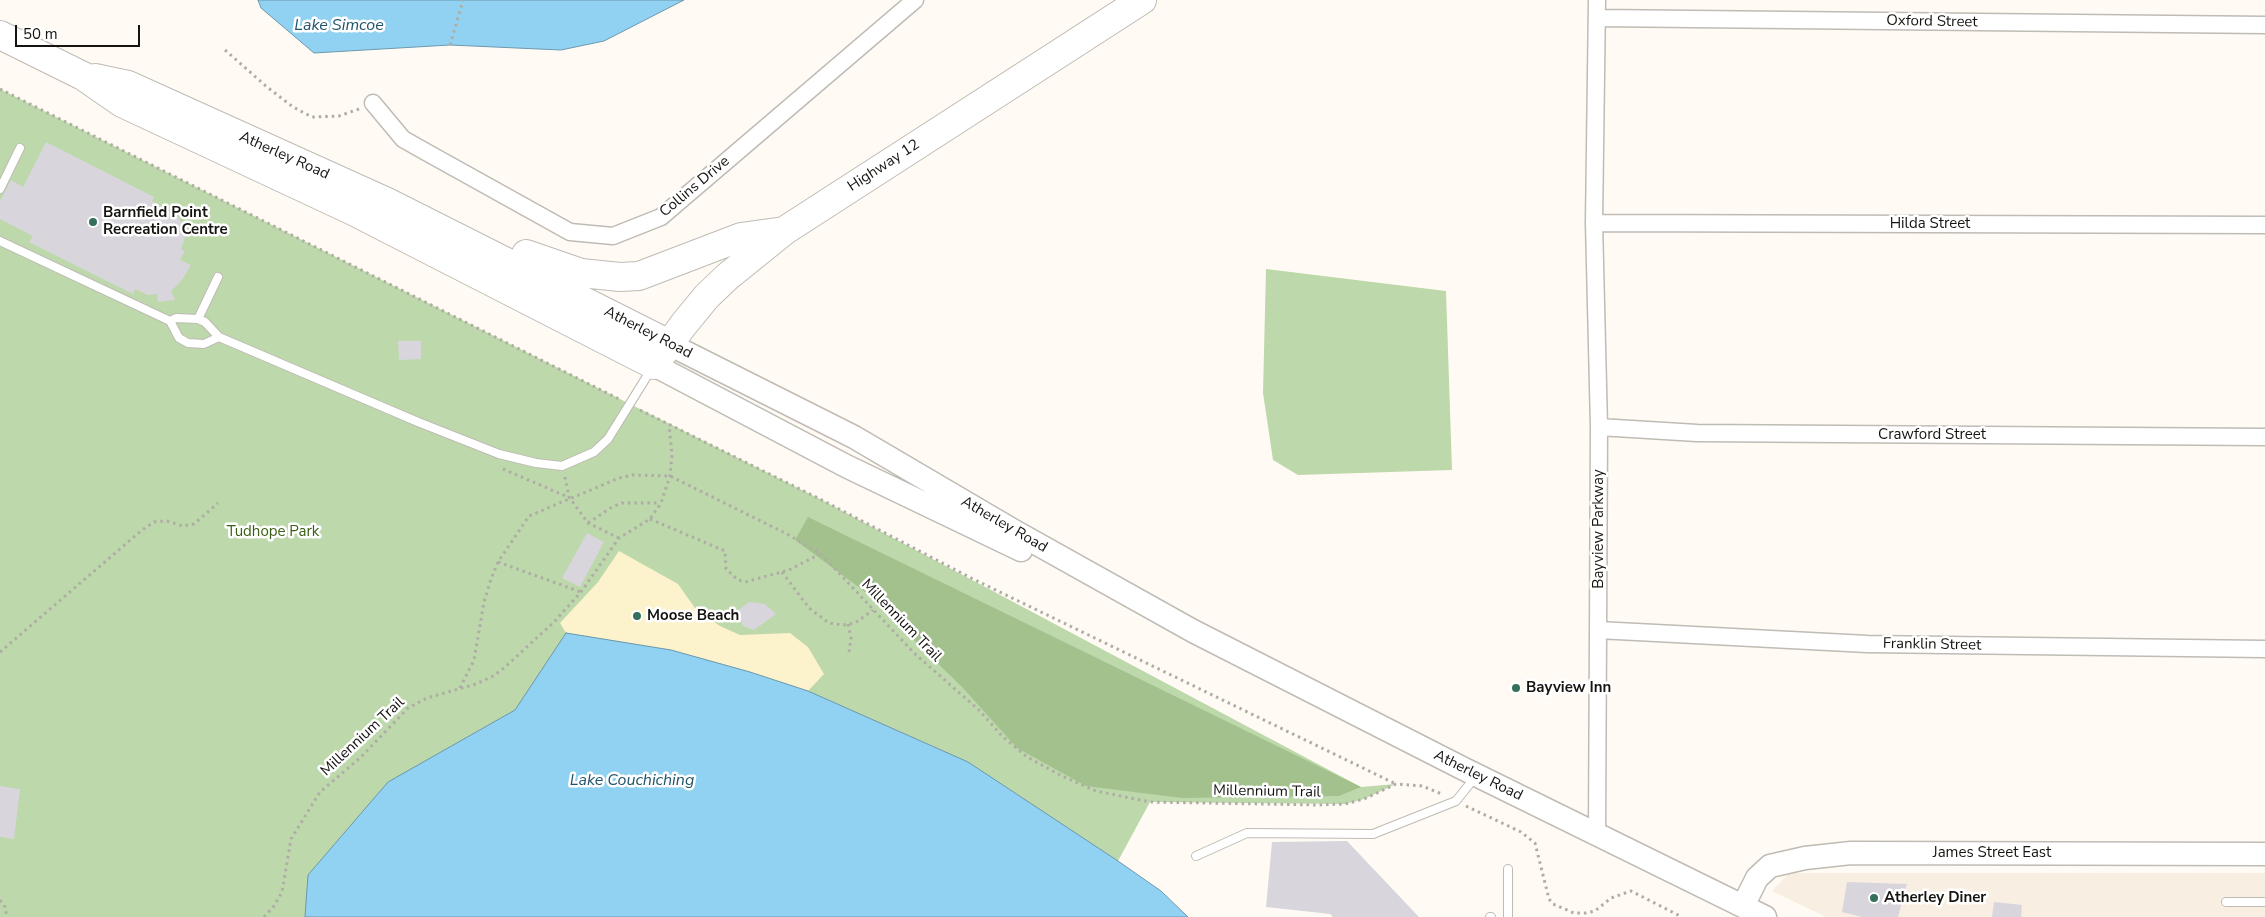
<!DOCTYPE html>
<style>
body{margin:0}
#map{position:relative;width:2265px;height:917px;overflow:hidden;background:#fffbf4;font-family:"Nunito Sans",sans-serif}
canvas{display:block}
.scale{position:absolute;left:15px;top:25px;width:125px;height:22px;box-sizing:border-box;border:2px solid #151411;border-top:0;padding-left:6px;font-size:15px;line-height:18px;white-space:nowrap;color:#151411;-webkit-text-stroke:4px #fff;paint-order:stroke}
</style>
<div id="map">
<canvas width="2265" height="917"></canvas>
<div class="scale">50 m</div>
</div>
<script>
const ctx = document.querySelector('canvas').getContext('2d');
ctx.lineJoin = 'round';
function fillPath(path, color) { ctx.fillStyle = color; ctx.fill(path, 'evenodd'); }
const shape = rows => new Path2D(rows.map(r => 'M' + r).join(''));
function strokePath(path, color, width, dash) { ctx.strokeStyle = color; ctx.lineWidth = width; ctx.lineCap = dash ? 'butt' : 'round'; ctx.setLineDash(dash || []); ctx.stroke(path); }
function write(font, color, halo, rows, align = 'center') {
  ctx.font = font + ' "Nunito Sans",sans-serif'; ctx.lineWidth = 5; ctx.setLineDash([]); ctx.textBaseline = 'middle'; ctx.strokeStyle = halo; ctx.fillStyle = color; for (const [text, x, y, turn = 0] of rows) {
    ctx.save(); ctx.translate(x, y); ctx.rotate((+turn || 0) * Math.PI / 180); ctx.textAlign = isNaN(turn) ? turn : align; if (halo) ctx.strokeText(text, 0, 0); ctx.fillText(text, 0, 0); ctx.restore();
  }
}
const built = shape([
 [1789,873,2265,873,2265,917,1826,917,1772,891]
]);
const green = shape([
 [0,89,820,499,1361,787,1396,784,1364,799,1345,804,1150,802,1118,861,728,823,305,917,0,917],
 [1266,269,1446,291,1452,470,1298,475,1273,460,1263,393]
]);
const forest = shape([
 [808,517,1361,787,1339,796,1182,798,1086,786,1017,748,963,688,864,591,795,540]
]);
const sand = shape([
 [619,551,678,584,695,608,720,626,740,635,790,633,808,647,824,674,808,691,750,672,671,650,566,633,560,623,598,582]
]);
const water = shape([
 [258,0,684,0,604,41,561,50,450,45,314,53,261,8,258,0],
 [566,633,671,650,750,672,808,691,968,762,1118,861,1161,891,1188,917,305,917,308,875,388,782,515,710,566,633]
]);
const building = shape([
 [46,142,154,197,152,201,178,217,183,225,185,237,181,249,185,251,180,260,191,265,182,280,171,291,175,300,158,302,157,294,148,295,135,289,133,294,29,242,33,236,0,219,0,201,11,180,23,187],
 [398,341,421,341,421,359,399,360],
 [587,533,604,542,580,587,562,578],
 [749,602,765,604,776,614,754,630,743,626,736,612],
 [0,786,20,789,14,839,0,837],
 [1347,841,1419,917,1333,917,1330,914,1266,907,1272,842],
 [1847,882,1907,884,1898,917,1862,917,1842,912],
 [1994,902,2022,905,2021,917,1992,917]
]);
const path = shape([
 [450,45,463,0],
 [225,50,267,87,293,107,312,117,339,116,359,109],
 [0,89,621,400],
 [640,410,820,499,973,579,1396,784],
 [503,469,568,497],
 [565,477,569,497,588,523,619,538],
 [650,519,725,551,726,569,738,580,745,582,789,570,820,554],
 [588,523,612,507,622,503,660,503],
 [498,562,581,592],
 [782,572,809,608,829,623,843,625,855,623,873,610],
 [848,624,851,638,849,652],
 [0,652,142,530,154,522,167,521,183,526,194,524,218,503],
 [460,688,474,660,484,602,491,579,498,562,529,516,619,478,632,475,670,476,787,534,821,554,915,654,979,710,1002,736,1027,757,1062,776,1096,791,1150,802,1318,805,1345,804,1364,799,1396,784,1422,786,1442,794],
 [1466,806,1521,832,1535,843,1549,899,1553,904,1574,913,1586,913,1595,911,1611,898,1631,891,1682,917],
 [0,900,5,907,7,917],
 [264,917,274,906,282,892,291,839,320,792,361,757,408,708,427,698,476,684,493,676,504,668,554,622,581,592,619,538,650,519,661,503,670,476,672,455,669,425]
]);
const lane = shape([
 [0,189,20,148],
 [0,241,170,321,179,338,188,343,204,344,219,337,418,422,499,454,536,463,562,466,594,452,608,439,652,368],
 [198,319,218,277],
 [170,321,176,318,198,319,205,322,219,337],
 [1196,856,1247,833,1373,834,1456,801,1476,776],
 [2226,902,2265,902],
 [1490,917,1491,917],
 [1508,917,1508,869]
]);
const street = shape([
 [1598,18,2265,25],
 [373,103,403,139,426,152,570,232,613,236,661,217,915,0],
 [1594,223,2265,225],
 [1599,427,1697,433,2265,437],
 [1598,630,1867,644,2265,649],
 [1597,835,1599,427,1594,223,1597,0]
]);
const secondary = shape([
 [669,344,854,437,1014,531,1193,631,1464,769,1765,917],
 [654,365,846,466,1021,550],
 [1743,906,1757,878,1770,866,1805,858,1851,853,2265,854]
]);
const highway = shape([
 [0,35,83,76,122,103,353,211,654,365,684,324,707,296,727,277,784,231,1142,0],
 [95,78,128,85,387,202,669,344],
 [526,254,581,273,620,277,639,276,741,237,784,231]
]);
const markers = [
 [93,222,5,"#34705b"],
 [637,616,5,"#34705b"],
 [1516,688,5,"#34705b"],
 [1874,898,5,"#34705b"]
];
const streetNames = [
 ["Oxford Street",1932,22,1],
 ["Atherley Road",284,156,24],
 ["Highway 12",884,166,-33],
 ["Collins Drive",695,187,-40],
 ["Hilda Street",1930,224],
 ["Atherley Road",648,333,27],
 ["Crawford Street",1932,435],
 ["Atherley Road",1004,525,30],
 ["Bayview Parkway",1599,529,-90],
 ["Millennium Trail",901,621,46],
 ["Franklin Street",1932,645,1],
 ["Millennium Trail",363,737,-43],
 ["Atherley Road",1478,776,26],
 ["Millennium Trail",1267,792,1],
 ["James Street East",1992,853]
];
const poiNames = [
 ["Barnfield Point",103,213],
 ["Recreation Centre",103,230],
 ["Moose Beach",647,616],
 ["Bayview Inn",1526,688],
 ["Atherley Diner",1884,898]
];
const parkNames = [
 ["Tudhope Park",273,532]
];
const waterNames = [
 ["Lake Simcoe",339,26],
 ["Lake Couchiching",632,781]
];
fillPath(built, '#f8efe2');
fillPath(green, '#bdd8aa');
fillPath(forest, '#a3c18d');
fillPath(sand, '#fcf2cc');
fillPath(water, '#91d1f1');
strokePath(water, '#6c98ae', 1);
fillPath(building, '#d8d6dc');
strokePath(lane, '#bfbbb5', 10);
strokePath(street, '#bfbbb5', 19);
strokePath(secondary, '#bfbbb5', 25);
strokePath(highway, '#bfbbb5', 30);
strokePath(path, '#afaca6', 3, [2.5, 4]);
strokePath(lane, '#fff', 8);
strokePath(street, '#fff', 16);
strokePath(secondary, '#fff', 22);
strokePath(highway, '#fff', 28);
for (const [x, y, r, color] of markers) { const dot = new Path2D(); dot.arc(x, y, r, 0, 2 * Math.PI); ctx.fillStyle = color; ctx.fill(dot); strokePath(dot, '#fff', 2); }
write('15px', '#151411', '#fff', streetNames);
write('bold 15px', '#151411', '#fff', poiNames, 'left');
write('15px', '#3b6015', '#fff', parkNames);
write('italic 16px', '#21546b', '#fff', waterNames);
</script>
